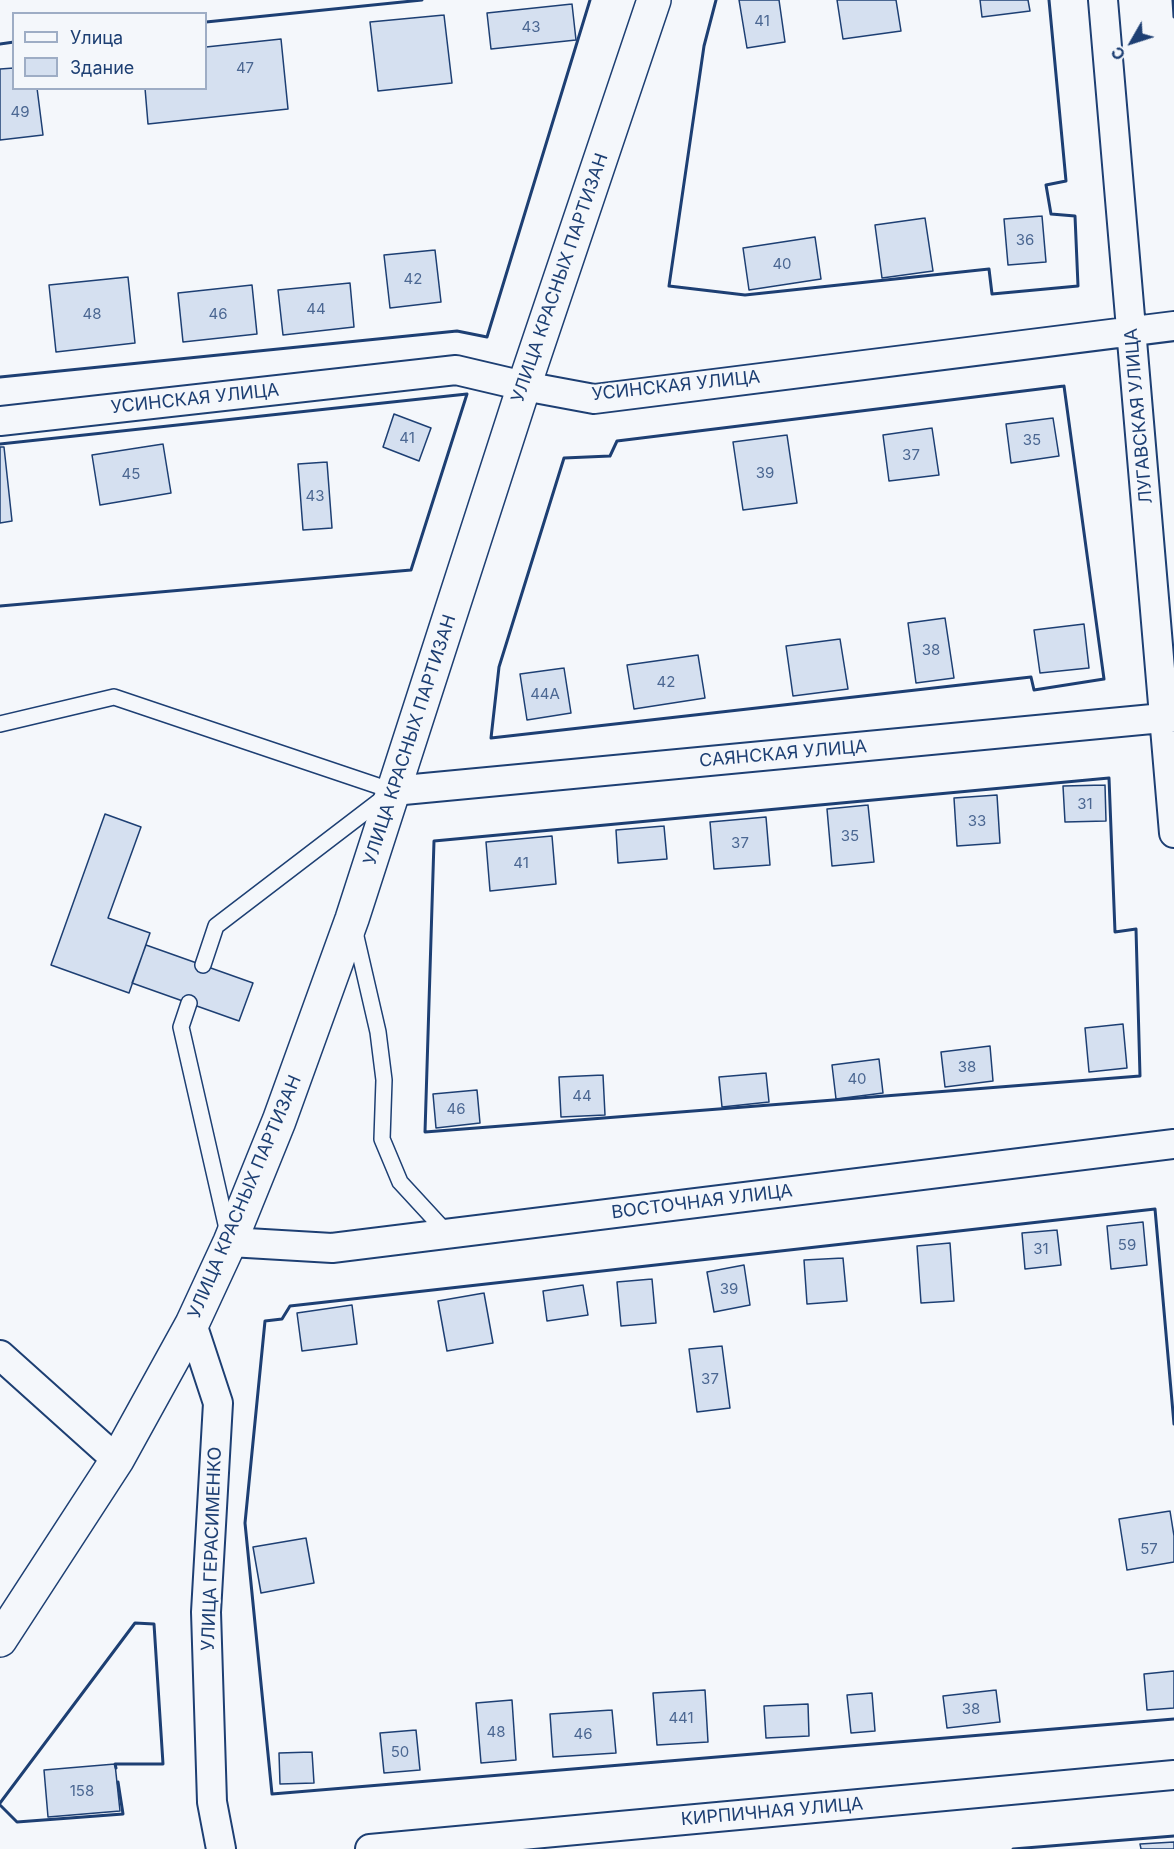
<!DOCTYPE html>
<meta charset="utf-8">
<style>
body{margin:0}
#map{position:relative;width:1174px;height:1849px;overflow:hidden;background:#f4f7fb;font-family:Inter,sans-serif}
canvas{display:block}
.legend{position:absolute;left:12px;top:12px;width:195px;height:78px;box-sizing:border-box;background:#f4f7fb;border:2px solid #9eadc5;margin:0;padding:8px 10px;list-style:none;font-size:18px;color:#1d3f73}
.legend li{display:flex;align-items:center;gap:12px;height:30px}
.legend b{width:30px;border:2px solid #9eadc5}
.north{position:absolute;left:1102px;top:12px;width:60px;height:60px;-webkit-text-stroke:4px #f4f7fb;paint-order:stroke;rotate:231deg;font-size:16px;font-weight:700;line-height:24px;text-align:center;color:#1d3f73}
.north::after{content:'';display:block;margin:auto;width:21px;height:27px;background:#1d3f73;clip-path:polygon(50% 0,100% 100%,50% 72%,0 100%)}
</style>
<div id="map">
<canvas width="1174" height="1849"></canvas>
<ul class="legend">
<li><b style="height:8px;background:#f4f7fb"></b>Улица</li>
<li><b style="height:16px;background:#d5e0f0"></b>Здание</li>
</ul>
<div class="north">С</div>
</div>
<script>
const ctx = document.querySelector('canvas').getContext('2d');
ctx.lineJoin = 'round';
function fillPath(path, color) { ctx.fillStyle = color; ctx.fill(path, 'evenodd'); }
const shape = rows => new Path2D(rows.map(r => 'M' + r).join(''));
function strokePath(path, color, width, dash) { ctx.strokeStyle = color; ctx.lineWidth = width; ctx.lineCap = dash ? 'butt' : 'round'; ctx.setLineDash(dash || []); ctx.stroke(path); }
function write(font, color, halo, rows, align = 'center') {
  ctx.font = font + ' Inter,sans-serif'; ctx.lineWidth = 4.5; ctx.setLineDash([]); ctx.textBaseline = 'middle'; ctx.strokeStyle = halo; ctx.fillStyle = color; for (const [text, x, y, turn = 0] of rows) {
    ctx.save(); ctx.translate(x, y); ctx.rotate((+turn || 0) * Math.PI / 180); ctx.textAlign = isNaN(turn) ? turn : align; if (halo) ctx.strokeText(text, 0, 0); ctx.fillText(text, 0, 0); ctx.restore();
  }
}
const building = shape([
 [739,0,779,0,785,42,747,48,739,0],
 [837,0,896,0,901,31,843,39,837,0],
 [980,0,1028,0,1030,11,982,17,980,0],
 [572,4,576,40,491,49,487,13,572,4],
 [444,15,452,83,378,91,370,22,444,15],
 [281,39,288,109,148,124,145,88,206,88,206,47,281,39],
 [14,68,14,88,37,88,43,135,0,140,0,69,14,68],
 [1042,216,1046,262,1008,265,1004,219,1042,216],
 [925,218,933,271,882,278,875,225,925,218],
 [815,237,821,279,749,290,743,248,815,237],
 [435,250,441,302,390,308,384,255,435,250],
 [128,277,135,343,56,352,49,285,128,277],
 [350,283,354,327,283,335,278,290,350,283],
 [252,285,257,334,183,342,178,293,252,285],
 [394,414,431,428,419,461,383,447,394,414],
 [1053,418,1059,456,1011,463,1006,424,1053,418],
 [932,428,939,475,889,481,883,435,932,428],
 [787,435,797,503,743,510,733,442,787,435],
 [163,444,171,493,100,505,92,455,163,444],
 [0,447,4,447,12,521,0,523,0,447],
 [327,462,332,528,303,530,298,464,327,462],
 [945,618,954,678,916,683,908,623,945,618],
 [1084,624,1089,668,1040,673,1034,630,1084,624],
 [840,639,848,689,793,696,786,646,840,639],
 [698,655,705,698,634,709,627,665,698,655],
 [564,668,571,713,527,720,520,674,564,668],
 [1105,785,1106,821,1065,822,1063,786,1105,785],
 [997,795,1000,843,957,846,954,798,997,795],
 [868,805,874,862,832,866,827,809,868,805],
 [105,814,141,827,108,918,150,933,129,993,51,965,105,814],
 [766,817,770,865,714,869,710,822,766,817],
 [664,826,667,859,618,863,616,830,664,826],
 [552,836,556,884,490,891,486,842,552,836],
 [146,945,253,983,239,1021,132,983,146,945],
 [1123,1024,1127,1068,1089,1072,1085,1028,1123,1024],
 [990,1046,993,1081,945,1087,941,1052,990,1046],
 [879,1059,883,1093,836,1099,832,1065,879,1059],
 [766,1073,769,1102,722,1107,719,1077,766,1073],
 [603,1075,605,1115,561,1117,559,1077,603,1075],
 [477,1090,480,1123,436,1128,433,1094,477,1090],
 [1143,1222,1147,1265,1111,1269,1107,1226,1143,1222],
 [1057,1230,1061,1265,1025,1269,1022,1233,1057,1230],
 [950,1243,954,1301,921,1303,917,1246,950,1243],
 [843,1258,847,1301,807,1304,804,1260,843,1258],
 [744,1265,750,1305,714,1312,707,1272,744,1265],
 [652,1279,656,1323,621,1326,617,1282,652,1279],
 [583,1285,588,1315,547,1321,543,1291,583,1285],
 [484,1293,493,1343,447,1351,438,1301,484,1293],
 [352,1305,357,1344,302,1351,297,1313,352,1305],
 [722,1346,730,1408,697,1412,689,1349,722,1346],
 [1170,1511,1174,1536,1174,1562,1127,1570,1119,1519,1170,1511],
 [306,1538,314,1583,261,1593,253,1547,306,1538],
 [1174,1671,1174,1708,1147,1710,1144,1674,1174,1671],
 [705,1690,708,1742,657,1745,653,1693,705,1690],
 [996,1690,1000,1722,947,1728,943,1696,996,1690],
 [872,1693,875,1731,851,1733,847,1695,872,1693],
 [512,1700,516,1760,481,1763,476,1703,512,1700],
 [808,1704,809,1736,766,1738,764,1706,808,1704],
 [612,1710,616,1753,553,1757,550,1714,612,1710],
 [416,1730,420,1770,384,1773,380,1733,416,1730],
 [312,1752,314,1783,280,1784,279,1753,312,1752],
 [115,1764,120,1811,48,1817,44,1770,115,1764],
 [1174,1842,1174,1849,1141,1849,1140,1844,1174,1842]
]);
const lane = shape([
 [0,724,114,697,393,791],
 [354,928,378,1032,384,1080,382,1139,400,1182,447,1233],
 [203,965,216,926,386,796],
 [189,1003,181,1027,228,1233]
]);
const street = shape([
 [1103,0,1174,833],
 [0,421,456,370,524,386,594,399,1174,326],
 [393,791,1174,717],
 [230,1242,332,1248,1174,1144],
 [192,1324,218,1403,206,1612,212,1802,221,1849],
 [0,1355,117,1460],
 [370,1849,1174,1775]
]);
const secondary = shape([
 [0,1640,117,1460,192,1324,230,1242,279,1121,352,919,524,386,654,0]
]);
const wall = shape([
 [716,0,704,46,669,286,745,295,989,269,992,294,1078,286,1075,216,1051,214,1046,185,1066,181,1049,0],
 [1173,0,1174,17],
 [206,22,422,0],
 [0,44,14,42],
 [0,377,457,331,487,337,590,0],
 [1064,386,1104,679,1034,690,1031,677,491,738,499,667,564,458,610,456,617,441,1064,386],
 [0,444,467,394,411,570,0,606],
 [1109,778,1115,932,1136,929,1140,1076,425,1132,434,841,1109,778],
 [1174,1424,1155,1209,290,1306,282,1319,265,1321,245,1523,272,1794,1174,1719],
 [0,1803,135,1623,154,1624,163,1764,115,1764,116,1768],
 [0,1805,17,1822,123,1814,118,1782],
 [1013,1849,1174,1836]
]);
const numberNames = [
 ["41",762,21],
 ["43",531,27],
 ["47",245,68],
 ["49",20,112],
 ["36",1025,240],
 ["40",782,264],
 ["42",413,279],
 ["44",316,309],
 ["48",92,314],
 ["46",218,314],
 ["41",407,438],
 ["35",1032,440],
 ["37",911,455],
 ["39",765,473],
 ["45",131,474],
 ["43",315,496],
 ["38",931,650],
 ["42",666,682],
 ["44А",545,694],
 ["31",1085,804],
 ["33",977,821],
 ["35",850,836],
 ["37",740,843],
 ["41",521,863],
 ["38",967,1067],
 ["40",857,1079],
 ["44",582,1096],
 ["46",456,1109],
 ["59",1127,1245],
 ["31",1041,1249],
 ["39",729,1289],
 ["37",710,1379],
 ["57",1149,1549],
 ["38",971,1709],
 ["441",681,1718],
 ["48",496,1732],
 ["46",583,1734],
 ["50",400,1752],
 ["158",82,1791]
];
const streetNames = [
 ["УЛИЦА КРАСНЫХ ПАРТИЗАН",560,278,-71],
 ["УСИНСКАЯ УЛИЦА",676,386,-6],
 ["УСИНСКАЯ УЛИЦА",195,399,-6],
 ["ЛУГАВСКАЯ УЛИЦА",1139,416,-95],
 ["УЛИЦА КРАСНЫХ ПАРТИЗАН",410,740,-72],
 ["САЯНСКАЯ УЛИЦА",783,754,-5],
 ["УЛИЦА КРАСНЫХ ПАРТИЗАН",245,1197,-67],
 ["ВОСТОЧНАЯ УЛИЦА",702,1202,-7],
 ["УЛИЦА ГЕРАСИМЕНКО",212,1549,-88],
 ["КИРПИЧНАЯ УЛИЦА",772,1812,-5]
];
fillPath(building, '#d5e0f0');
strokePath(building, '#1d3f73', 1.5);
strokePath(lane, '#1d3f73', 18);
strokePath(street, '#1d3f73', 32);
strokePath(secondary, '#1d3f73', 36);
strokePath(lane, '#f4f7fb', 15);
strokePath(street, '#f4f7fb', 28);
strokePath(secondary, '#f4f7fb', 33);
strokePath(wall, '#1d3f73', 3);
write('15px', '#4b6792', null, numberNames);
write('18px', '#1d3f73', '#f4f7fb', streetNames);
</script>
